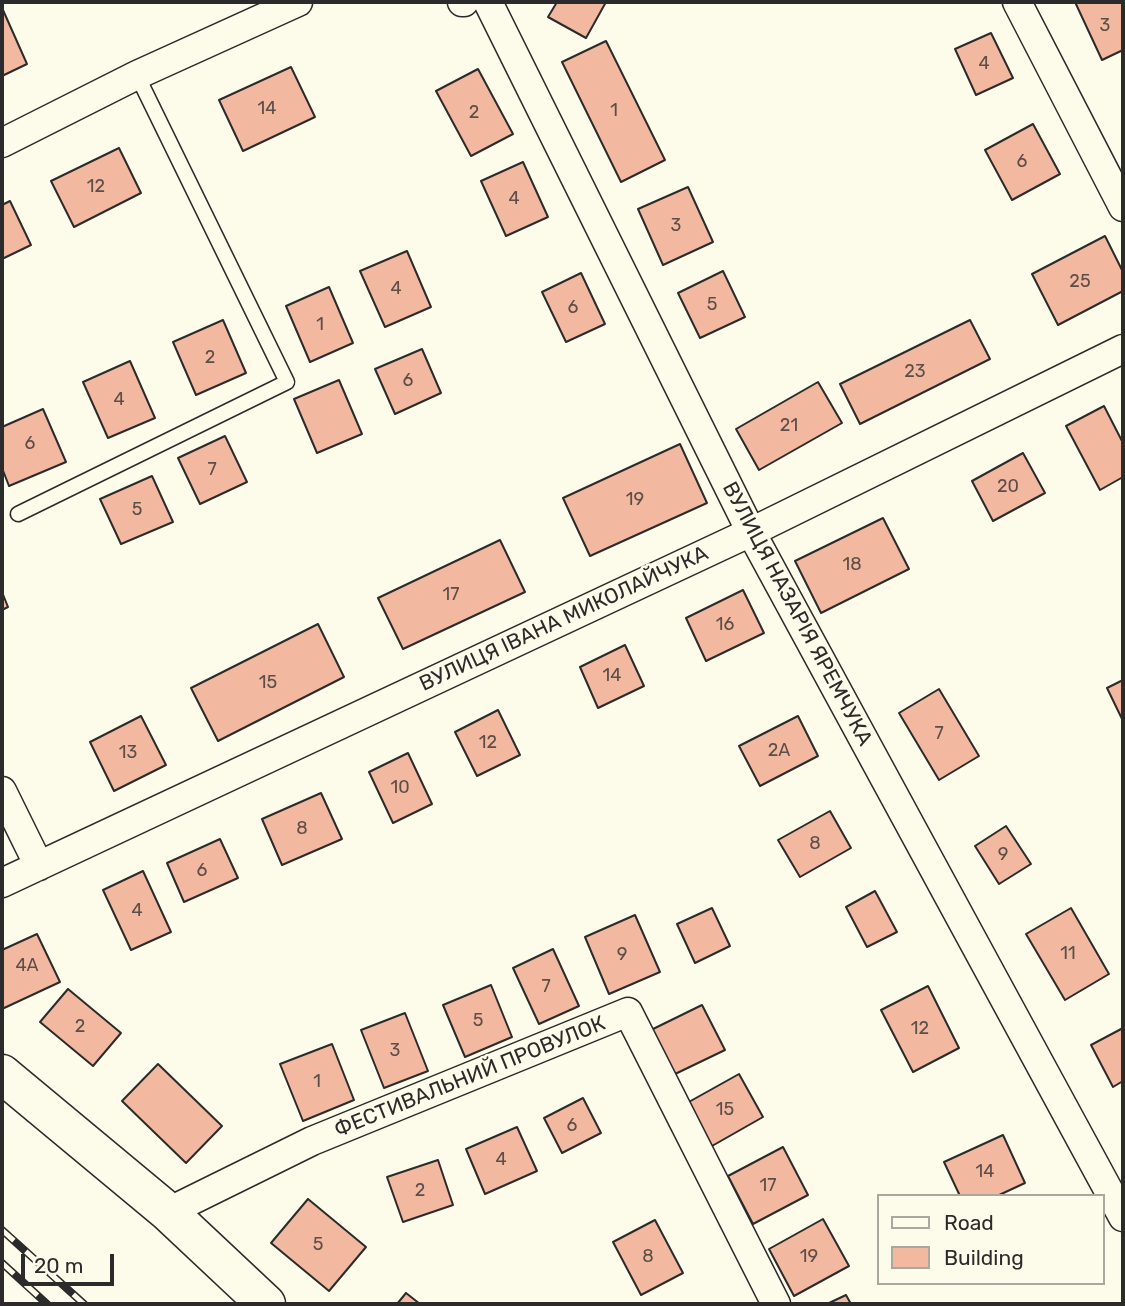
<!DOCTYPE html>
<meta charset="utf-8">
<style>
body{margin:0}
#map{position:relative;width:1125px;height:1306px;overflow:hidden;background:#fdfbea;font-family:Rubik,sans-serif}
canvas{display:block}
.frame{position:absolute;inset:0;border:4px solid #2b2b2b;pointer-events:none}
.legend{position:absolute;left:877px;top:1194px;width:228px;height:91px;box-sizing:border-box;background:#fdfbea;border:2px solid #a9a89e;margin:0;padding:9px 12px;list-style:none;font-size:21px;color:#2b2b2b}
.legend li{display:flex;align-items:center;gap:14px;height:35px}
.legend b{width:35px;border:2px solid #a9a89e}
.scale{position:absolute;left:21px;top:1254px;width:93px;height:32px;box-sizing:border-box;border:4px solid #2b2b2b;border-top:0;padding-left:9px;font-size:21px;line-height:24px;white-space:nowrap;color:#2b2b2b;-webkit-text-stroke:5px #fdfbea;paint-order:stroke}
</style>
<div id="map">
<canvas width="1125" height="1306"></canvas>
<div class="frame"></div>
<ul class="legend">
<li><b style="height:9px;background:#fdfbea"></b>Road</li>
<li><b style="height:19px;background:#f2b8a0"></b>Building</li>
</ul>
<div class="scale">20 m</div>
</div>
<script>
const ctx = document.querySelector('canvas').getContext('2d');
ctx.lineJoin = 'round';
function fillPath(path, color) { ctx.fillStyle = color; ctx.fill(path, 'evenodd'); }
const shape = rows => new Path2D(rows.map(r => 'M' + r).join(''));
function strokePath(path, color, width, dash) { ctx.strokeStyle = color; ctx.lineWidth = width; ctx.lineCap = dash ? 'butt' : 'round'; ctx.setLineDash(dash || []); ctx.stroke(path); }
function write(font, color, halo, rows, align = 'center') {
  ctx.font = font + ' Rubik,sans-serif'; ctx.lineWidth = 5; ctx.setLineDash([]); ctx.textBaseline = 'middle'; ctx.strokeStyle = halo; ctx.fillStyle = color; for (const [text, x, y, turn = 0] of rows) {
    ctx.save(); ctx.translate(x, y); ctx.rotate((+turn || 0) * Math.PI / 180); ctx.textAlign = isNaN(turn) ? turn : align; if (halo) ctx.strokeText(text, 0, 0); ctx.fillText(text, 0, 0); ctx.restore();
  }
}
const building = shape([
 [557,2,606,2,586,38,548,17,557,2],
 [1075,2,1123,2,1123,50,1102,60,1075,2],
 [3,10,27,64,2,76,2,11,3,10],
 [991,33,1013,78,976,95,955,49,991,33],
 [606,41,665,160,621,182,562,62,606,41],
 [291,67,315,117,243,151,219,100,291,67],
 [478,69,513,134,471,156,436,91,478,69],
 [1033,124,1060,174,1012,200,985,150,1033,124],
 [119,148,141,193,74,227,51,181,119,148],
 [523,162,548,217,506,236,481,181,523,162],
 [688,187,713,242,663,265,638,209,688,187],
 [10,201,31,245,2,259,2,205,10,201],
 [1105,236,1123,272,1123,291,1058,325,1032,274,1105,236],
 [407,251,431,307,385,327,360,271,407,251],
 [723,271,745,317,700,338,678,293,723,271],
 [581,273,605,324,566,342,542,292,581,273],
 [329,287,353,343,310,362,286,306,329,287],
 [223,320,246,373,196,395,173,342,223,320],
 [970,320,990,359,860,424,840,384,970,320],
 [422,349,441,393,395,414,375,369,422,349],
 [130,361,155,418,108,438,83,382,130,361],
 [339,380,362,434,317,453,294,399,339,380],
 [818,382,842,423,759,470,736,429,818,382],
 [1104,406,1123,443,1123,477,1100,490,1066,426,1104,406],
 [43,409,66,462,9,486,2,468,2,427,43,409],
 [225,436,247,482,200,504,178,458,225,436],
 [680,444,707,503,590,556,563,498,680,444],
 [1023,453,1045,493,993,521,972,481,1023,453],
 [152,476,173,522,121,544,100,499,152,476],
 [883,518,909,569,821,613,795,561,883,518],
 [500,540,525,592,403,649,378,598,500,540],
 [743,590,764,633,706,661,686,618,743,590],
 [2,592,8,607,2,610,2,592],
 [318,624,344,677,218,741,191,688,318,624],
 [625,645,644,686,598,708,580,667,625,645],
 [1123,680,1123,721,1107,688,1123,680],
 [939,689,979,756,939,780,899,713,939,689],
 [498,710,520,755,477,776,455,732,498,710],
 [141,716,166,765,114,791,90,742,141,716],
 [798,716,818,756,760,786,739,746,798,716],
 [408,753,432,804,393,823,369,772,408,753],
 [321,793,342,839,282,865,262,819,321,793],
 [830,811,851,848,800,877,778,840,830,811],
 [1006,826,1031,864,999,884,975,846,1006,826],
 [220,839,238,878,184,902,167,863,220,839],
 [143,871,171,932,131,950,103,890,143,871],
 [875,891,897,932,867,947,846,907,875,891],
 [712,908,730,946,695,963,677,924,712,908],
 [1071,908,1109,974,1065,1000,1026,934,1071,908],
 [635,915,660,972,609,994,585,937,635,915],
 [37,934,60,982,2,1009,2,950,37,934],
 [553,949,579,1006,539,1024,513,968,553,949],
 [491,985,512,1037,465,1057,443,1005,491,985],
 [928,986,959,1048,913,1072,881,1010,928,986],
 [68,989,121,1033,93,1066,40,1022,68,989],
 [702,1005,725,1050,673,1075,651,1030,702,1005],
 [405,1013,428,1071,384,1088,361,1030,405,1013],
 [1123,1028,1123,1081,1113,1087,1091,1045,1123,1028],
 [332,1044,354,1100,303,1121,280,1064,332,1044],
 [158,1064,222,1126,186,1163,122,1101,158,1064],
 [739,1074,763,1117,712,1146,687,1103,739,1074],
 [583,1098,601,1133,562,1153,544,1118,583,1098],
 [517,1127,537,1171,485,1194,466,1149,517,1127],
 [1003,1135,1025,1183,997,1196,960,1196,944,1162,1003,1135],
 [783,1147,808,1195,753,1224,728,1176,783,1147],
 [438,1160,453,1205,403,1222,387,1177,438,1160],
 [308,1199,366,1247,329,1291,271,1243,308,1199],
 [823,1219,849,1266,794,1296,769,1249,823,1219],
 [655,1220,683,1273,641,1295,613,1242,655,1220],
 [406,1293,420,1304,397,1304,406,1293],
 [846,1295,851,1304,827,1304,846,1295]
]);
const lane = shape([
 [18,514,287,382,137,75]
]);
const street = shape([
 [462,2,464,2],
 [488,2,751,532,1123,1217],
 [1017,2,1123,207],
 [2,143,137,75,298,2],
 [2,791,39,866],
 [2,883,751,532,1123,349],
 [168,1212,312,1141,628,1012,776,1304]
]);
const secondary = shape([
 [2,1074,168,1212,266,1304]
]);
const rail = shape([
 [2,1230,84,1304],
 [2,1263,47,1304]
]);
const numberNames = [
 ["3",1105,26],
 ["4",984,64],
 ["14",267,109],
 ["1",614,111],
 ["2",474,113],
 ["6",1022,162],
 ["12",96,187],
 ["4",514,199],
 ["3",676,226],
 ["25",1080,282],
 ["4",396,289],
 ["5",712,305],
 ["6",573,308],
 ["1",320,325],
 ["2",210,358],
 ["23",915,372],
 ["6",408,381],
 ["4",119,400],
 ["21",789,426],
 ["6",30,444],
 ["7",212,470],
 ["20",1008,487],
 ["19",635,500],
 ["5",137,510],
 ["18",852,565],
 ["17",451,595],
 ["16",725,625],
 ["14",612,676],
 ["15",268,683],
 ["7",939,734],
 ["12",488,743],
 ["2А",779,751],
 ["13",128,753],
 ["10",400,788],
 ["8",302,829],
 ["8",815,844],
 ["9",1003,855],
 ["6",202,871],
 ["4",137,911],
 ["11",1068,954],
 ["9",622,955],
 ["4А",27,966],
 ["7",546,987],
 ["5",478,1021],
 ["2",80,1027],
 ["12",920,1029],
 ["3",395,1051],
 ["1",317,1082],
 ["15",725,1110],
 ["6",572,1126],
 ["4",501,1160],
 ["14",985,1172],
 ["17",768,1186],
 ["2",420,1191],
 ["5",318,1245],
 ["8",648,1257],
 ["19",809,1257]
];
const streetNames = [
 ["ВУЛИЦЯ НАЗАРІЯ ЯРЕМЧУКА",797,614,62],
 ["ВУЛИЦЯ ІВАНА МИКОЛАЙЧУКА",564,619,-25],
 ["ФЕСТИВАЛЬНИЙ ПРОВУЛОК",470,1077,-22]
];
fillPath(building, '#f2b8a0');
strokePath(building, '#2b2b2b', 2);
strokePath(lane, '#2b2b2b', 17);
strokePath(street, '#2b2b2b', 31);
strokePath(secondary, '#2b2b2b', 41);
strokePath(lane, '#fdfbea', 14);
strokePath(street, '#fdfbea', 28);
strokePath(secondary, '#fdfbea', 38);
strokePath(rail, '#2b2b2b', 8);
strokePath(rail, '#fdfbea', 5, [16]);
write('18px', '#5d4e48', null, numberNames);
write('21px', '#2b2b2b', '#fdfbea', streetNames);
</script>
